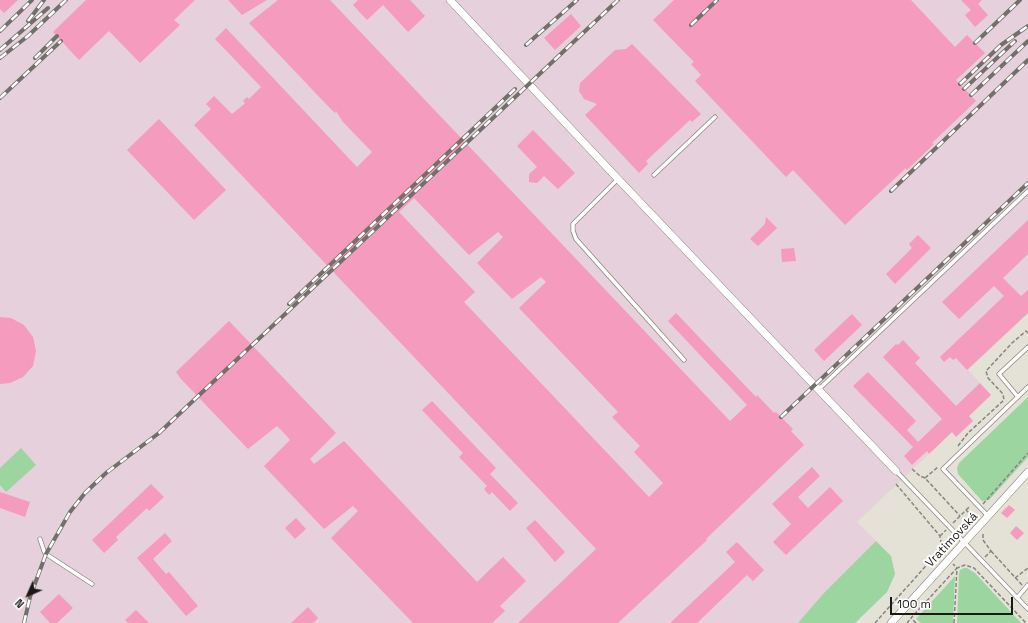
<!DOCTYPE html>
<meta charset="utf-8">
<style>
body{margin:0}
#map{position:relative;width:1028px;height:623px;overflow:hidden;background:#e4e1d7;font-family:"Space Grotesk",sans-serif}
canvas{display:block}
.north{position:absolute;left:8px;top:575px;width:40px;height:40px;-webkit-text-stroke:3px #fff;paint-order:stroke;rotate:225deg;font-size:11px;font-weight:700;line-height:16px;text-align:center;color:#1a1916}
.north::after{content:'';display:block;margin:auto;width:14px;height:18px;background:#1a1916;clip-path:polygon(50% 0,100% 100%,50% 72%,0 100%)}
.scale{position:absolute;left:890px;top:597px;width:123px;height:18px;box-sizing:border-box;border:2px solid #1a1916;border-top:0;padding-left:5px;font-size:12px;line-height:14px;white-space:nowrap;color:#1a1916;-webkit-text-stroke:3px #fff;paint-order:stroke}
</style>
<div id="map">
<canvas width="1028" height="623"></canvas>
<div class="north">N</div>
<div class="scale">100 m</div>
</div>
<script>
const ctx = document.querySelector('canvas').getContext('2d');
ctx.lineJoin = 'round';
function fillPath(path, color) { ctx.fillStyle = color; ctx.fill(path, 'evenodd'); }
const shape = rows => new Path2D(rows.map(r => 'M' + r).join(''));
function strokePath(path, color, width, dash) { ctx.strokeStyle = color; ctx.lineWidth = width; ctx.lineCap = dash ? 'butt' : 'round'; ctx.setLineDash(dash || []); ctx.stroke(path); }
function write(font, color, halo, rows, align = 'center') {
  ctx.font = font + ' "Space Grotesk",sans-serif'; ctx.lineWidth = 4; ctx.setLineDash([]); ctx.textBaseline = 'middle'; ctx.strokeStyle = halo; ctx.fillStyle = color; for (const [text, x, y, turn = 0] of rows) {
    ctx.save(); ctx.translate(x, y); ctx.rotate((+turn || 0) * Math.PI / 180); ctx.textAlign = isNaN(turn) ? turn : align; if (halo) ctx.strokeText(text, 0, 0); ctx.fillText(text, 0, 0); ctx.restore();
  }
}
const industrial = shape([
 [0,0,1028,0,1028,313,968,370,991,395,857,522,891,556,895,574,887,592,855,623,0,623]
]);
const green = shape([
 [1028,397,1028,457,989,500,982,501,958,474,957,468,959,463],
 [21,448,36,465,6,492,0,485,0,468],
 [876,541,891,556,895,574,887,592,855,623,798,623,824,593],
 [964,568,967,568,975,573,1021,623,957,623,959,574,960,570],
 [955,576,953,623,921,623,916,619]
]);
const building = shape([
 [0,0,18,0,4,13,0,9],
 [86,0,195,0,174,20,180,25,140,63,109,31,79,60,53,32],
 [228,0,267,0,242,15],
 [278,0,330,0,730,421,747,405,668,321,676,313,756,397,757,395,774,413,776,412,793,429,791,431,804,445,706,539,707,540,618,623,518,623,596,549,194,125,211,109,206,104,214,96,232,114,243,105,245,103,243,101,247,97,249,99,261,87,215,39,226,28,357,167,372,152,343,122,336,111,335,113,325,103,249,23],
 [414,198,469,255,498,232,503,237,477,263,512,299,541,277,546,282,519,308,618,412,612,417,640,446,634,452,663,483,649,497,464,302,475,292,399,212],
 [358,0,410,0,425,16,408,32,383,5,367,20,353,5],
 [674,0,911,0,955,47,967,35,985,53,956,80,976,101,932,143,934,144,907,170,906,168,845,225,793,170,786,177,695,81,701,75,691,64,694,62,653,20],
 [961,0,982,0,978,4,988,15,975,27,965,15,971,10],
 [571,14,581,26,555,50,544,38],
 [632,44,701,114,692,122,690,120,646,161,648,164,639,173,585,115,597,104,584,99,579,91,580,83,615,50,626,49],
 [159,119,226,190,194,220,127,150],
 [533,130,575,173,558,189,544,176,537,183,529,182,529,174,537,167,517,146],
 [766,217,777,228,758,246,750,239,765,224],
 [1028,220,1028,254,1003,278,1021,296,1028,290,1028,313,967,370,956,358,953,360,950,357,944,362,940,357,1004,296,994,286,959,319,942,302],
 [918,235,931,248,895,284,886,274,912,248,909,244],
 [794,248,796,261,782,262,781,249],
 [852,314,862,325,824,361,814,350],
 [0,317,11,318,24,325,33,337,36,351,33,366,23,377,10,383,0,384],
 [229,321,336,433,310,459,314,464,344,441,477,582,503,557,526,581,500,606,505,611,492,623,413,623,331,538,358,511,353,506,324,529,264,466,290,440,286,435,277,426,248,449,181,379,176,372],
 [903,340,920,358,915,363,956,406,980,383,991,395,969,416,973,421,956,437,952,432,929,454,927,451,912,465,904,456,913,447,853,386,868,372,916,421,907,430,918,442,942,419,883,357,896,344,898,345],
 [432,401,496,468,490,474,518,503,510,511,492,492,489,495,484,489,487,486,459,457,463,453,422,410],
 [812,467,820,476,798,497,808,508,830,487,843,501,786,555,773,542,791,524,772,504],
 [151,484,164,497,149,511,147,508,116,537,118,540,104,553,92,540],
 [0,492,30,502,25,517,0,508],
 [1009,505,1015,510,1007,518,1001,513],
 [296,518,306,529,295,539,285,528],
 [535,520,565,552,555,562,526,528],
 [1016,526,1024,533,1017,540,1010,533],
 [165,533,172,541,153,559,166,574,169,572,198,606,186,616,137,558],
 [737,542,764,570,753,581,747,575,697,623,670,623,735,562,726,552],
 [59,594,73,608,57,623,50,623,40,612],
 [308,607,318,618,313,623,291,623],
 [136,610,149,623,128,623,125,620]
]);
const path = shape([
 [958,446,968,433,1004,400,1003,394,988,378,986,371,1012,343,1026,331,1028,333],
 [912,469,920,476,925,478,960,516],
 [925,478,938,467],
 [896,484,940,536,942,548,939,551],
 [983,504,1028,453],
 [966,510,970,506],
 [953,523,966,510,975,519],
 [983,534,983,540,991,551,985,557],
 [940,536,946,530],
 [991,551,1022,585],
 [1015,578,1028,568],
 [875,623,939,551,943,555],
 [907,623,911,618],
 [916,623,911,618,957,568,953,564],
 [954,623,957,568,965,565,974,568,1026,623]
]);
const lane = shape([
 [654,175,715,117],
 [618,179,573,224,573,231,576,239,684,360],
 [818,390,1028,191],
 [1018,397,999,374,1028,347],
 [896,471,1028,609],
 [988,516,943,469,1028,387],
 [40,539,44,551,46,554,92,584],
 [1017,598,1028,585]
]);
const street = shape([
 [450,0,618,179,896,471],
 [891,623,1028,472]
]);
const rail = shape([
 [28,21,44,0],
 [691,25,717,0],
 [0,31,32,0],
 [975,43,1020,0],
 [526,45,577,0],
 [0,50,48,8],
 [0,58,28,36,66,0],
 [35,58,57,36],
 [960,84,1001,45,1028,26],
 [964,89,1015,41],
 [971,95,1028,41],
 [0,98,61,41],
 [891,191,1028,60],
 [289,304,515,89],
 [781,417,1028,183],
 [24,623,30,597,46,554,70,512,85,493,106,473,159,433,618,0]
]);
const streetNames = [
 ["Vratimovská",952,540,-47]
];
fillPath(industrial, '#e6d0dc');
fillPath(green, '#9cd59f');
fillPath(building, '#f59bbe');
strokePath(lane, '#8a877e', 5);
strokePath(street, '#8a877e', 8);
strokePath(path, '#87857e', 1.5, [4, 2]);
strokePath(lane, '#fff', 3.5);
strokePath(street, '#fff', 7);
strokePath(rail, '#72706a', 4);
strokePath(rail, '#fff', 2.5, [8]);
write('12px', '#1a1916', '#fff', streetNames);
</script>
